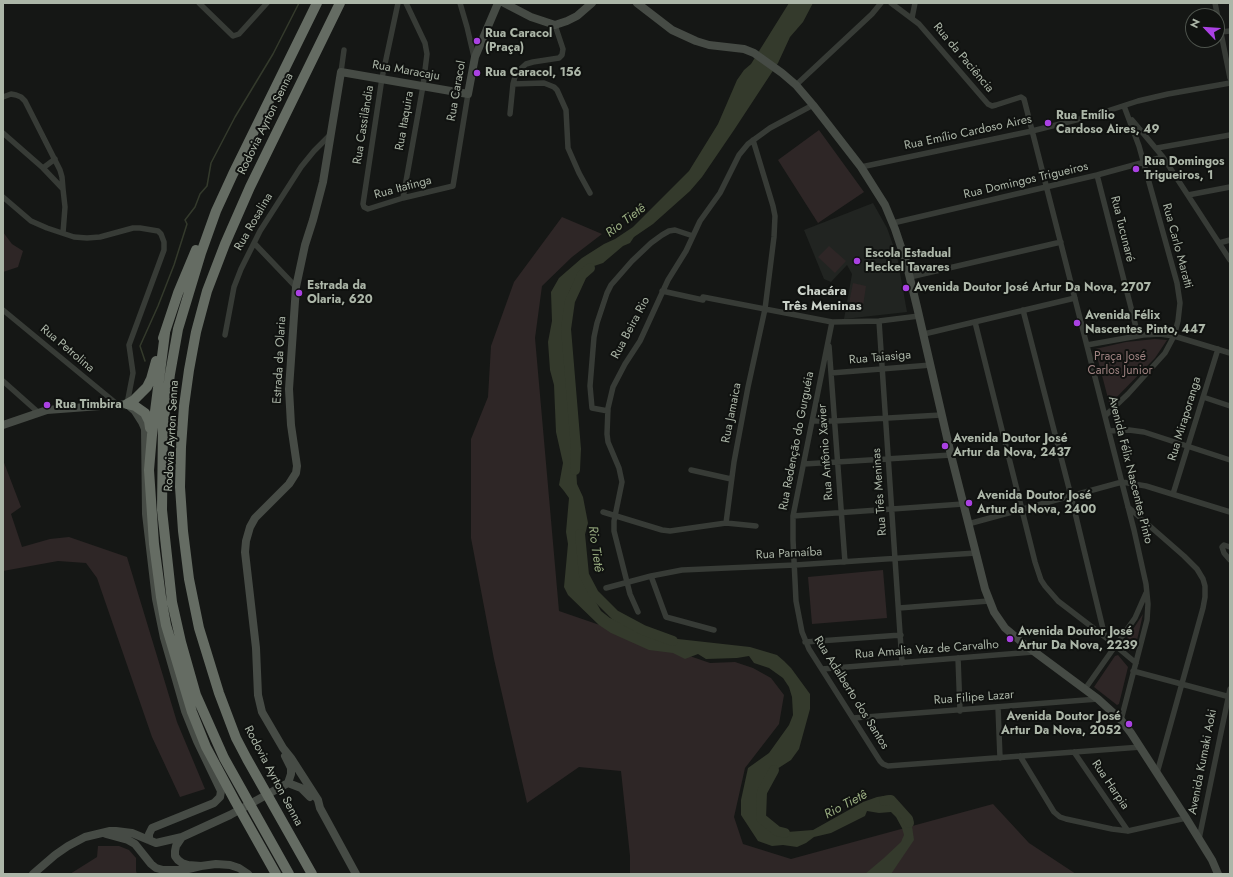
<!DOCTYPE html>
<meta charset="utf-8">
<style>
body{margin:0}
#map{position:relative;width:1233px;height:877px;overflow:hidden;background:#151715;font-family:Jost,sans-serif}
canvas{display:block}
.frame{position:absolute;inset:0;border:4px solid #acb6a8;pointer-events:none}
.north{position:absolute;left:1185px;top:8px;width:40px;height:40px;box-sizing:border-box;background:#101210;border:1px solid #4e544d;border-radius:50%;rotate:295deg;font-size:11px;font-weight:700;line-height:16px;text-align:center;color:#acb6a8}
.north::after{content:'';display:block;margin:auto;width:14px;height:18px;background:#aa41e3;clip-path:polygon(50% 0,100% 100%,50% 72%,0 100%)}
</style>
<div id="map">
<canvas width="1233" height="877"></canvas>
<div class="frame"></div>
<div class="north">N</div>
</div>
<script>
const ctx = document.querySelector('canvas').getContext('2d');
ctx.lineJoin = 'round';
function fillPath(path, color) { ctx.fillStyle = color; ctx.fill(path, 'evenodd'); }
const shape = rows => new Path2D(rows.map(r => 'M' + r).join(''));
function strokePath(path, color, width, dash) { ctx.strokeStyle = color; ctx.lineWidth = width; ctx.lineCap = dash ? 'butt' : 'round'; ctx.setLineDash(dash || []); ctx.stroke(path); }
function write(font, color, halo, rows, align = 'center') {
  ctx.font = font + ' Jost,sans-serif'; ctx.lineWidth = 4; ctx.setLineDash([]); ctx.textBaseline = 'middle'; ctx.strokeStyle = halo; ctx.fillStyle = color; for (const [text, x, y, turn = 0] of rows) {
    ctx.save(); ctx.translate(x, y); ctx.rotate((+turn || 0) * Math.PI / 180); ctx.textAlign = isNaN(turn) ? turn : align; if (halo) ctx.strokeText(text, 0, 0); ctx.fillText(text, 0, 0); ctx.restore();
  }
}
const built = shape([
 [873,203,887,228,897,256,907,312,844,319,852,274,847,265,831,282,824,279,804,230]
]);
const green = shape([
 [819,130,864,192,818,223,778,160],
 [562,217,602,234,572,257,542,286,535,338,559,611,710,663,735,662,753,668,771,678,784,695,779,724,745,768,734,817,743,844,791,859,993,804,1029,843,1076,874,630,874,630,856,621,771,579,767,527,803,494,659,471,538,471,439,488,397,491,346,514,282],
 [3,232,12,244,23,251,18,267,3,272],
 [829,246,846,261,835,273,818,257],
 [853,283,866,286,863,306,849,303],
 [1155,339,1167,340,1155,358,1111,403,1109,402,1095,349,1126,342],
 [3,460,21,507,11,514,22,547,50,539,69,537,127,557,177,722,205,789,180,797,152,737,97,578,86,563,58,561,3,571,3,519,4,517,3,513],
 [883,570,887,618,812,624,808,577],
 [1143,614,1135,649,1133,651,1130,651,1124,646,1124,643],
 [1118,655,1128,667,1119,704,1117,705,1094,687,1115,656],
 [98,846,119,846,129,850,136,858,136,871,137,874,70,874,97,857]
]);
const water = shape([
 [789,3,813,3,803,22,790,37,778,63,734,130,702,177,690,191,653,224,634,237,630,243,623,246,603,263,594,266,583,276,577,277,569,292,568,303,570,308,563,327,567,334,570,351,564,360,575,449,577,484,583,497,588,523,581,550,584,581,601,611,610,618,660,637,750,647,777,655,784,661,791,668,810,694,810,709,799,749,791,760,777,769,763,790,758,805,759,816,764,824,774,829,787,832,813,830,863,802,877,797,890,795,893,802,902,812,908,815,912,826,914,840,891,874,865,874,884,858,901,842,904,835,902,828,896,817,891,812,879,813,867,811,865,816,831,833,814,837,806,843,797,847,783,845,772,846,758,841,741,815,741,800,748,768,769,753,789,725,793,715,792,697,789,687,783,678,769,668,754,663,749,656,737,658,706,659,698,654,685,659,673,653,649,650,611,633,599,625,568,595,564,587,568,544,566,532,569,498,564,491,559,485,563,463,556,432,554,385,550,370,548,342,552,321,551,292,559,278,582,258,604,244,615,239,633,227,689,171,718,124,737,80,744,70,751,64]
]);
const stream = shape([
 [145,361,140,346,158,306,174,265,187,224,185,220,195,207,200,194,207,186,211,163,235,117,273,54,299,3]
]);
const river = shape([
 [575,470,576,449,566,329,570,301,582,275,590,268],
 [580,534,584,575,594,594,615,615,643,630,673,641],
 [774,770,762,792,761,818,777,831,785,833],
 [884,801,891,800,908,819,909,823]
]);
const street = shape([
 [199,3,233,36,239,34,267,3],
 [398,3,382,78,363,204,364,207,368,209,403,198,453,186,468,94],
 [460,3,467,27,474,57],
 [891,3,919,24,988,104,992,106,996,105,1021,97,1024,99,1134,530,1146,584,1148,604,1147,620,1121,720],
 [1215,3,1230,78],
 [912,18,915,3],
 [1221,32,1230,31],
 [341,72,344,50],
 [513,84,544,83,554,87,557,90,566,110,568,148,579,173,590,193],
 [796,85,872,14,881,3],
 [3,97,11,94,16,95,21,97,25,101,60,170,62,177,63,189],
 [510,114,513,84,516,73,526,64,533,62,559,58,562,55,563,49,555,25],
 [1132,120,1163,157,1230,260],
 [3,133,43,168,63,189,65,207,63,233],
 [1157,148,1230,135],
 [861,167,1032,131,1092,116,1138,101,1168,94,1230,83],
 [43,168,55,159],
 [1097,175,1138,335],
 [1188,195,1230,187],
 [3,197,31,221,47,228,74,237,87,238,100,237,133,228,140,228,158,231,161,234,164,242,164,250,129,345,133,373,127,404],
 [403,198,423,86,427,54,425,43,406,3],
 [893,223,1097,175,1163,157],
 [254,243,296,287],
 [1219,243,1230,240],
 [910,277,1061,242],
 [662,291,703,300],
 [703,297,832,322,879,321,919,316],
 [3,310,117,404],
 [1023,310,1071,496,1105,637],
 [879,321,902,663],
 [832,322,793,516,793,540,796,601,802,632,809,649,880,761,883,764,888,766,1141,747],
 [975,322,1035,562,1041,580,1045,586,1058,601,1105,637,1136,663],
 [924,334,1075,298],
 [225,335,234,287,241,269,260,231,301,167,314,151,330,135],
 [1087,345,1143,335,1160,334,1174,336,1230,353],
 [829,346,845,562],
 [831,373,931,365],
 [3,381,39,413],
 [1203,397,1230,406],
 [608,411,592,408,590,386,594,337,597,323,607,293,611,285,632,261,651,243,662,235,669,231,675,230,693,236],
 [1105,416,1128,394,1165,353,1174,336,1178,321,1180,303,1177,283,1139,146,1124,106],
 [812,421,835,421,941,415],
 [1109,431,1129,430,1144,432,1230,460],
 [804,464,951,455],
 [691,470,731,479],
 [1173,494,1218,349],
 [1128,507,1184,556,1197,569,1203,579,1205,586,1205,597,1203,608,1157,773],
 [603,512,662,530,670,531,726,523,756,526],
 [793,516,963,504],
 [726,523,734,462,748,387,765,309,774,237,775,216,773,206,753,140],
 [968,524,1122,482,1146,486,1230,512],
 [1230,547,1224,545,1222,547,1224,553,1230,560],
 [651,576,666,617,714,630],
 [606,588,651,576,682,570,795,565,976,553],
 [899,608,989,601],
 [638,612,630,594,614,531,614,521,622,482,619,468,608,442,607,434,608,408,613,387,625,364,640,341,668,280,686,251,700,221,720,193,739,155,748,144,770,128,813,105],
 [805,642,901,635],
 [958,658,960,711],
 [822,669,1033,652],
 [1133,671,1230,697],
 [1085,689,1135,618,1146,593],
 [998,707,1000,758],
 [853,718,1098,699],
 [1074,752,1128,831],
 [1020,756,1054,812,1060,817,1066,819,1112,829,1128,831,1186,818],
 [1199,839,1230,689]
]);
const secondary = shape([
 [504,3,531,17,555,25,567,21,577,16,592,3],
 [637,3,672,30,696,41,709,45,744,49,754,53,782,73,796,85,813,105,861,167,885,205,895,229,906,262,917,307,951,455,985,589,994,612,1005,628,1024,644,1098,699,1121,720,1131,733,1186,818,1212,860,1218,874],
 [3,425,47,410,127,404,135,411,142,422,145,429,146,514,156,599,164,638,185,711,197,741,221,791,220,797,214,803,152,828,149,834,149,840],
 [285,756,291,768,291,774,288,783],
 [288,783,301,788,310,797],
 [106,834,128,840,135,844,151,864,156,868,163,870,184,870,201,866],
 [182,837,176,846,175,851,175,856,178,860,182,863,188,865,201,866,216,864,230,865,239,868,248,874],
 [33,874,55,855,68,846,85,837,110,831,116,831,132,833,156,843,182,837,230,815,288,783],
 [356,874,320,808,318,800,291,758,283,748,262,712,258,695,256,648,245,552,246,541,250,527,255,518,289,484,296,473,297,466,291,425,289,389,296,287,305,245,313,220,323,182,341,72,468,94,475,57,498,3]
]);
const highway = shape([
 [165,333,152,435,149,470,154,544,161,597,166,625,192,712,206,747,235,801,276,874],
 [163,338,178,293,196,250],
 [127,404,134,400,147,387,151,379,156,361],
 [127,404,135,406,145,413,149,421,150,428],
 [289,874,224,758,196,695,181,642,172,602,162,510,163,425,170,374,178,329,201,253,216,211,233,174,317,3],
 [312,874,247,759,236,738,219,693,199,628,189,579,183,531,180,487,181,447,184,406,189,370,196,332,207,291,225,244,250,187,340,3]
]);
const markers = [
 [477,41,4,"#aa41e3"],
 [477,73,4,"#aa41e3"],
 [1048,123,4,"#aa41e3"],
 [1136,169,4,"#aa41e3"],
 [857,261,4,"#aa41e3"],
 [906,288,4,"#aa41e3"],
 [299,293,4,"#aa41e3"],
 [1077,323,4,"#aa41e3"],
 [47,405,4,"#aa41e3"],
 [945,446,4,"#aa41e3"],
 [969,503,4,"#aa41e3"],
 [1010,639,4,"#aa41e3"],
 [1129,724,4,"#aa41e3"]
];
const poiNames = [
 ["Rua Caracol",485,34],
 ["(Praça)",485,48],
 ["Rua Caracol, 156",485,73],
 ["Rua Emílio",1056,116],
 ["Cardoso Aires, 49",1056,130],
 ["Rua Domingos",1144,162],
 ["Trigueiros, 1",1144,176],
 ["Escola Estadual",865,254],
 ["Heckel Tavares",865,268],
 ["Estrada da",307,286],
 ["Olaria, 620",307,300],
 ["Avenida Doutor José Artur Da Nova, 2707",914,288],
 ["Avenida Félix",1085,316],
 ["Nascentes Pinto, 447",1085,330],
 ["Rua Timbira",55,405],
 ["Avenida Doutor José",953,439],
 ["Artur da Nova, 2437",953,453],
 ["Avenida Doutor José",977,496],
 ["Artur da Nova, 2400",977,510],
 ["Avenida Doutor José",1018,632],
 ["Artur Da Nova, 2239",1018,646],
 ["Avenida Doutor José",1121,717,"right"],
 ["Artur Da Nova, 2052",1121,731,"right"]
];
const streetNames = [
 ["Rua da Paciência",963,58,50],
 ["Rua Maracaju",406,71,10],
 ["Rua Caracol",457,91,-80],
 ["Rua Itaquira",405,121,-80],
 ["Rodovia Ayrton Senna",266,124,-64],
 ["Rua Cassilândia",364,125,-81],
 ["Rua Emílio Cardoso Aires",968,133,-12],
 ["Rua Domingos Trigueiros",1026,181,-13],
 ["Rua Itatinga",403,188,-15],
 ["Rua Rosalina",254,222,-60],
 ["Rua Tucunaré",1122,229,76],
 ["Rua Carlo Maratti",1177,246,75],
 ["Rua Beira Rio",631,328,-62],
 ["Rua Petrolina",67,349,40],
 ["Rua Taiasiga",880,358,-5],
 ["Estrada da Olaria",280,360,-87],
 ["Rua Jamaica",732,413,-79],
 ["Rua Miraporanga",1185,419,-73],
 ["Rodovia Ayrton Senna",172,436,-87],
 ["Rua Redenção do Gurguéia",797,441,-79],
 ["Rua Antônio Xavier",826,452,-94],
 ["Avenida Félix Nascentes Pinto",1130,470,76],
 ["Rua Três Meninas",880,492,-94],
 ["Rua Parnaíba",789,554,-3],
 ["Rua Amalia Vaz de Carvalho",927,650,-4],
 ["Rua Adalberto dos Santos",851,693,58],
 ["Rua Filipe Lazar",974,698,-4],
 ["Avenida Kumaki Aoki",1203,762,-79],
 ["Rodovia Ayrton Senna",273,776,62],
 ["Rua Harpia",1110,785,56]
];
const parkNames = [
 ["Praça José",1120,357],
 ["Carlos Junior",1120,371]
];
const waterNames = [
 ["Rio Tietê",626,221,-37],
 ["Rio Tietê",595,549,82],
 ["Rio Tietê",846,805,-28]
];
const neighbourhoodNames = [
 ["Chacára",822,292],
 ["Três Meninas",822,307]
];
fillPath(built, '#212421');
fillPath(green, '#2e2626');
fillPath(water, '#343a2c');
strokePath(stream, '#343a2c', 1.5);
strokePath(river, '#343a2c', 10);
strokePath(street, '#373b36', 5.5);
strokePath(secondary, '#464b45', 8);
strokePath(highway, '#656c63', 10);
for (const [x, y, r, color] of markers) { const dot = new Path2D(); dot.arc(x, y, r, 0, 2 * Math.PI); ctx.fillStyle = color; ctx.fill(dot); strokePath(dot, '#101210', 1.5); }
write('bold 12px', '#acb6a8', '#101210', poiNames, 'left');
write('12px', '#acb6a8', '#101210', streetNames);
write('12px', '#9f8281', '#101210', parkNames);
write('italic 13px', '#9aae82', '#101210', waterNames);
write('bold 13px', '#cbd2c9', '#101210', neighbourhoodNames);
</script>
